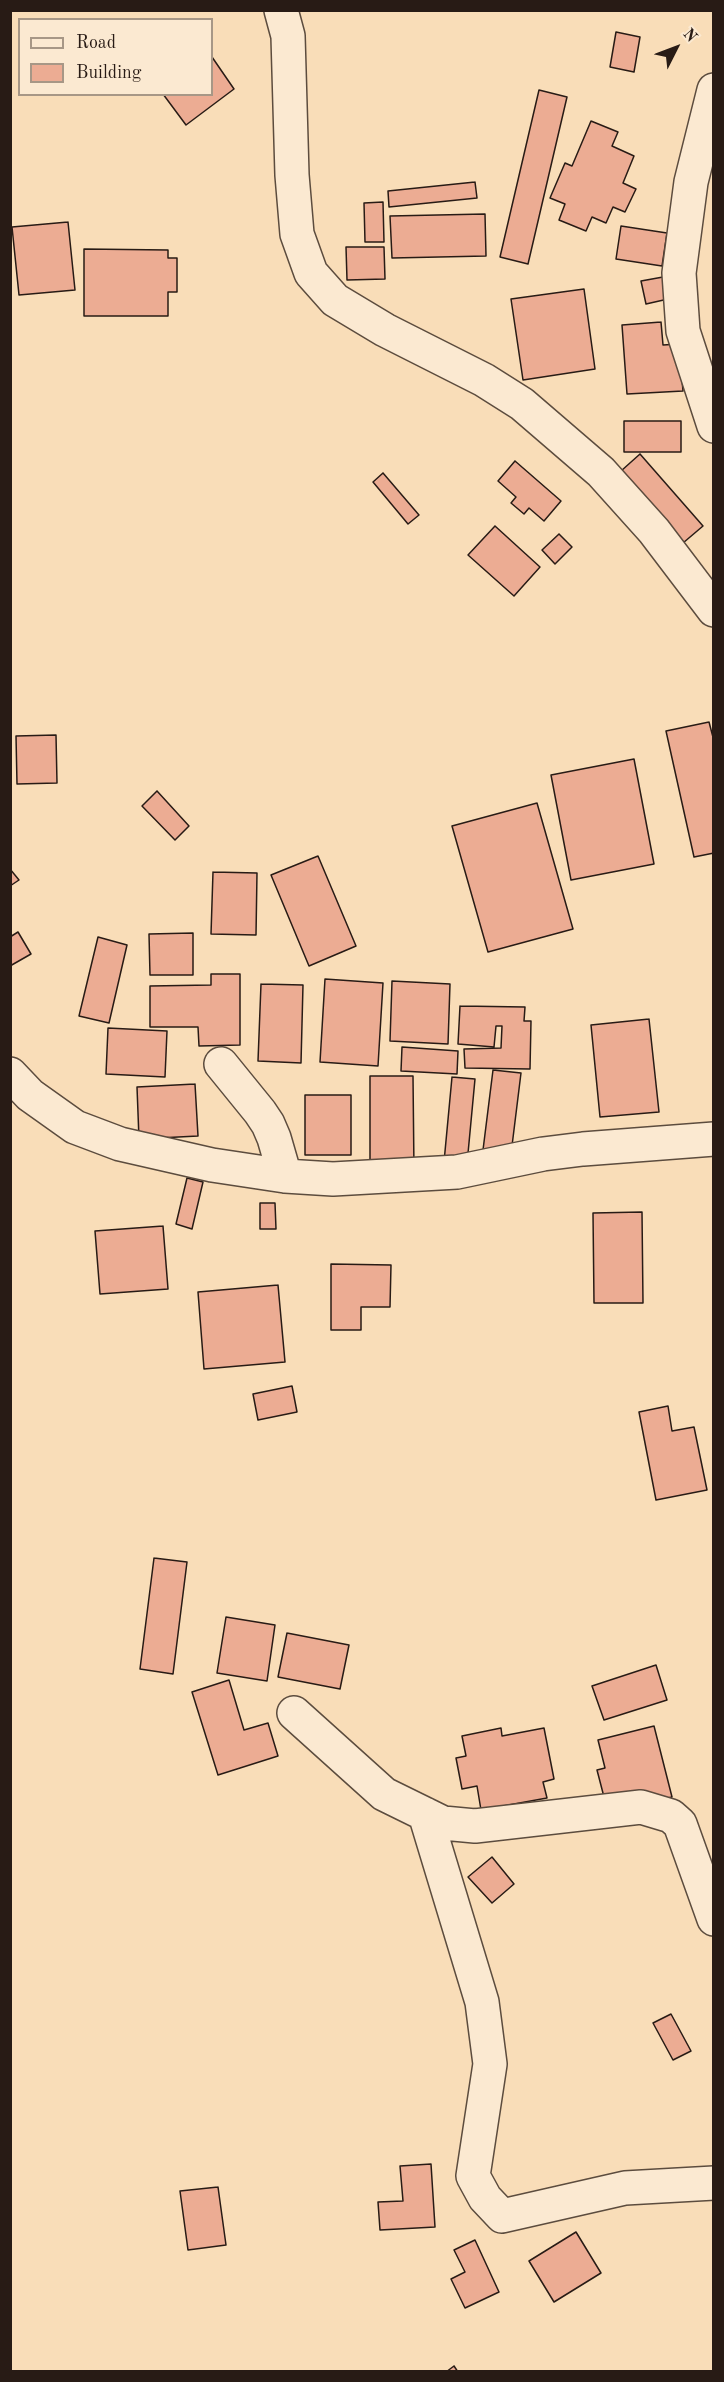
<!DOCTYPE html>
<style>
body{margin:0}
#map{position:relative;width:724px;height:2382px;overflow:hidden;background:#f9ddb8;font-family:"Old Standard TT",serif}
canvas{display:block}
.frame{position:absolute;inset:0;border:12px solid #281b15;pointer-events:none}
.legend{position:absolute;left:18px;top:18px;width:195px;height:78px;box-sizing:border-box;background:#fbe9d1;border:2px solid #a79786;margin:0;padding:8px 10px;list-style:none;font-size:18px;color:#281b15}
.legend li{display:flex;align-items:center;gap:12px;height:30px}
.legend b{width:30px;border:2px solid #a79786}
.north{position:absolute;left:646px;top:18px;width:60px;height:60px;-webkit-text-stroke:4px #fbe9d1;paint-order:stroke;rotate:48deg;font-size:16px;font-weight:700;line-height:24px;text-align:center;color:#281b15}
.north::after{content:'';display:block;margin:auto;width:21px;height:27px;background:#281b15;clip-path:polygon(50% 0,100% 100%,50% 72%,0 100%)}
</style>
<div id="map">
<canvas width="724" height="2382"></canvas>
<div class="frame"></div>
<ul class="legend">
<li><b style="height:8px;background:#fbe9d1"></b>Road</li>
<li><b style="height:16px;background:#ecac93"></b>Building</li>
</ul>
<div class="north">N</div>
</div>
<script>
const ctx = document.querySelector('canvas').getContext('2d');
ctx.lineJoin = 'round';
function fillPath(path, color) { ctx.fillStyle = color; ctx.fill(path, 'evenodd'); }
const shape = rows => new Path2D(rows.map(r => 'M' + r).join(''));
function strokePath(path, color, width, dash) { ctx.strokeStyle = color; ctx.lineWidth = width; ctx.lineCap = dash ? 'butt' : 'round'; ctx.setLineDash(dash || []); ctx.stroke(path); }
const building = shape([
 [616,32,640,37,634,72,610,67,616,32],
 [212,57,234,89,186,125,163,94,212,94,212,57],
 [539,90,567,97,528,264,500,257,539,90],
 [591,121,618,132,612,146,634,156,623,183,636,189,625,212,613,207,606,223,592,217,586,231,559,220,565,204,550,198,565,163,572,166,591,121],
 [475,182,477,198,389,207,388,191,475,182],
 [383,202,384,242,365,242,364,203,383,202],
 [485,214,486,256,392,258,390,216,485,214],
 [68,222,75,290,19,295,12,227,68,222],
 [621,226,667,233,662,266,616,259,621,226],
 [346,247,384,247,385,279,347,280,346,247],
 [84,249,168,250,168,258,177,258,177,292,168,292,168,316,84,316,84,249],
 [663,277,668,299,646,304,641,281,663,277],
 [584,289,595,369,523,380,511,299,584,289],
 [661,322,663,345,679,344,683,391,627,394,622,325,661,322],
 [624,421,681,421,681,452,624,452,624,421],
 [640,454,703,526,683,543,621,471,640,454],
 [515,461,561,501,544,521,529,508,524,514,511,503,516,497,498,481,515,461],
 [383,473,419,515,408,524,373,482,383,473],
 [495,526,540,567,514,596,468,555,495,526],
 [559,534,572,547,555,564,542,550,559,534],
 [709,722,714,741,714,853,694,857,666,731,709,722],
 [56,735,57,783,17,784,16,736,56,735],
 [634,759,654,864,571,880,551,775,634,759],
 [157,791,189,826,175,840,142,806,157,791],
 [537,803,573,929,488,952,452,826,537,803],
 [318,856,356,946,309,966,271,875,318,856],
 [10,869,19,880,10,886,10,869],
 [213,872,257,873,256,935,211,934,213,872],
 [18,932,31,954,10,966,10,937,18,932],
 [193,933,193,975,150,975,149,934,193,933],
 [98,937,127,945,109,1023,79,1016,98,937],
 [211,974,240,974,240,1045,199,1046,198,1027,150,1027,150,986,211,985,211,974],
 [325,979,383,983,378,1066,320,1062,325,979],
 [392,981,450,984,448,1044,390,1041,392,981],
 [261,984,303,985,301,1063,258,1061,261,984],
 [460,1006,525,1007,524,1021,531,1021,530,1069,465,1068,464,1049,501,1048,502,1026,496,1026,494,1047,458,1044,460,1006],
 [649,1019,659,1112,600,1117,591,1025,649,1019],
 [108,1028,167,1031,165,1077,106,1074,108,1028],
 [402,1047,458,1051,457,1074,401,1071,402,1047],
 [493,1070,521,1073,511,1154,483,1150,493,1070],
 [370,1076,413,1076,414,1171,370,1171,370,1076],
 [452,1077,475,1079,467,1164,444,1162,452,1077],
 [195,1084,198,1136,139,1139,137,1087,195,1084],
 [305,1095,351,1095,351,1155,305,1155,305,1095],
 [187,1178,203,1182,192,1229,176,1224,187,1178],
 [260,1203,275,1203,276,1229,260,1229,260,1203],
 [642,1212,643,1303,594,1303,593,1213,642,1212],
 [163,1226,168,1289,100,1294,95,1231,163,1226],
 [331,1264,391,1265,390,1307,361,1307,361,1330,331,1330,331,1264],
 [278,1285,285,1362,204,1369,198,1292,278,1285],
 [292,1386,297,1412,258,1420,253,1394,292,1386],
 [668,1406,672,1431,694,1427,707,1490,656,1500,639,1412,668,1406],
 [154,1558,187,1562,173,1674,140,1669,154,1558],
 [226,1617,275,1625,267,1681,217,1673,226,1617],
 [287,1633,349,1645,340,1689,278,1677,287,1633],
 [656,1665,667,1700,604,1720,592,1686,656,1665],
 [229,1680,244,1730,268,1723,278,1756,218,1775,192,1692,229,1680],
 [654,1726,672,1797,653,1802,604,1797,597,1770,605,1768,598,1740,654,1726],
 [501,1728,502,1736,544,1728,554,1779,543,1782,547,1798,481,1810,477,1786,462,1789,456,1758,466,1756,462,1736,501,1728],
 [492,1857,514,1884,492,1903,468,1877,492,1857],
 [671,2014,691,2051,673,2060,653,2023,671,2014],
 [431,2164,435,2227,380,2230,378,2202,403,2201,400,2166,431,2164],
 [218,2187,226,2245,188,2250,180,2191,218,2187],
 [576,2232,601,2273,554,2302,529,2261,576,2232],
 [475,2240,499,2292,465,2308,451,2279,465,2272,454,2250,475,2240],
 [454,2366,458,2372,446,2372,454,2366]
]);
const minor = shape([
 [281,10,288,36,292,175,297,234,311,273,335,300,385,330,484,380,522,404,601,472,654,531,714,610],
 [714,90,691,182,679,273,683,331,714,426],
 [221,1064,260,1112,268,1124,274,1138,285,1176],
 [10,1074,30,1095,75,1127,120,1144,212,1165,285,1176,333,1179,457,1172,543,1154,583,1149,714,1139],
 [294,1713,384,1794,443,1823,475,1826,641,1807,671,1816,680,1824,714,1919],
 [425,1814,482,2002,490,2064,473,2176,485,2198,502,2216,625,2188,714,2183]
]);
fillPath(building, '#ecac93');
strokePath(building, '#281b15', 1.5);
strokePath(minor, '#5c4c3e', 36);
strokePath(minor, '#fbe9d1', 33);
</script>
